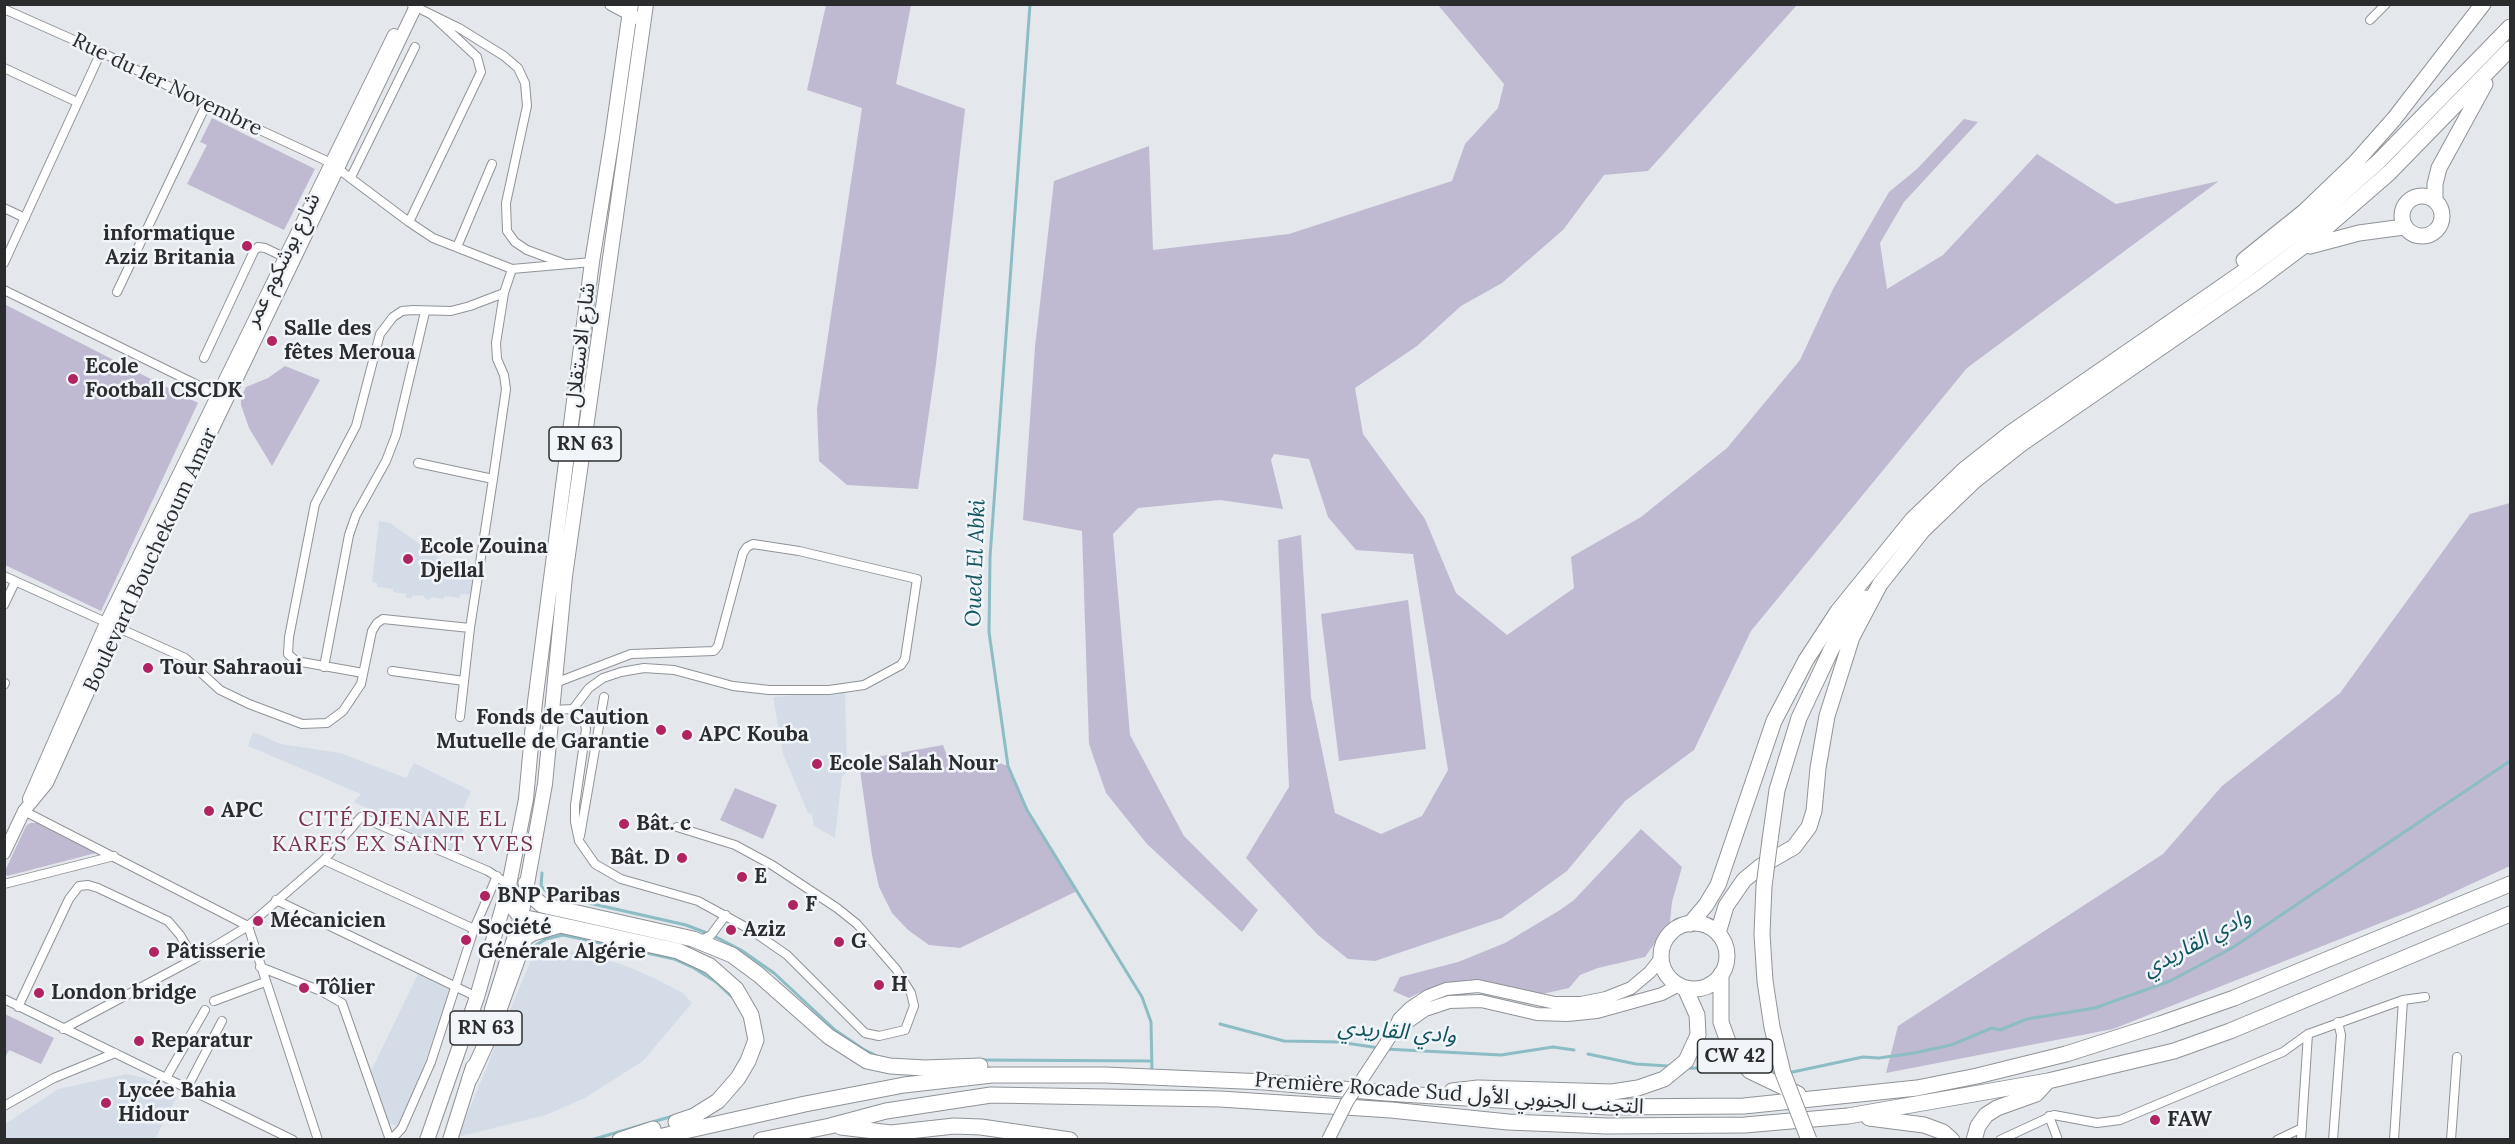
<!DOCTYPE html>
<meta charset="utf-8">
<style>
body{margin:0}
#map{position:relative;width:2515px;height:1144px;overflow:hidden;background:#e4e8ec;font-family:Lora,serif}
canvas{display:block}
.frame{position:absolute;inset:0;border:6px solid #2b2c2e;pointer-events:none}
</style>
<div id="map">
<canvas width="2515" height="1144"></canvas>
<div class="frame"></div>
</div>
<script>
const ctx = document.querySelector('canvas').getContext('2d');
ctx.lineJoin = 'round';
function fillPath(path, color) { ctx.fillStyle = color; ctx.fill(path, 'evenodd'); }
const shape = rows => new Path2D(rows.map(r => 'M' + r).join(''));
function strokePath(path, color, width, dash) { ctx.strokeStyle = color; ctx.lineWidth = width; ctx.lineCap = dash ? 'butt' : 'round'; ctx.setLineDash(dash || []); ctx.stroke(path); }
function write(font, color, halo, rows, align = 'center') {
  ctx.font = font + ' Lora,"Noto Sans Arabic",serif'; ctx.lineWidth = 5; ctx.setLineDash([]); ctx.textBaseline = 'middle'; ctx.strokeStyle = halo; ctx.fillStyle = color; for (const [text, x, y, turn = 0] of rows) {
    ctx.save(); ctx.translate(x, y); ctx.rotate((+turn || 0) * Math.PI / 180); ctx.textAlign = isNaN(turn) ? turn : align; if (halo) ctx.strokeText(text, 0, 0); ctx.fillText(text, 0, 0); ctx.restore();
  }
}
const built = shape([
 [379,521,390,523,462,574,462,571,476,572,474,595,461,594,459,598,445,596,443,599,432,597,430,600,425,599,424,596,413,595,412,598,406,598,406,594,393,592,393,589,377,587,377,583,372,582],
 [845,691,847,772,842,776,835,838,814,826,812,814,808,813,783,754,773,697],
 [253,732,281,744,340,753,406,778,414,763,471,791,464,807,472,811,452,853,386,824,388,819,354,802,361,794,248,746],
 [558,947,621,964,652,977,683,993,692,1003,643,1061,585,1098,546,1115,458,1137,530,962,547,948],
 [419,972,452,989,401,1127,388,1123,371,1071],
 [127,1074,144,1078,177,1097,155,1139,5,1139,5,1124,58,1089]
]);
const green = shape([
 [826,5,911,5,896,84,965,109,936,364,918,489,847,485,819,461,817,409,862,108,807,90],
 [1438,5,1797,5,1648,171,1604,175,1563,230,1502,283,1461,306,1417,346,1355,388,1363,434,1425,519,1456,593,1507,635,1574,588,1571,557,1641,517,1727,448,1800,360,1833,289,1889,192,1917,169,1964,119,1978,122,1904,202,1880,243,1887,289,1943,255,2037,154,2116,204,2219,181,1967,368,1751,631,1694,750,1625,801,1567,871,1502,918,1375,961,1348,959,1318,935,1246,858,1289,787,1278,540,1301,535,1311,697,1335,813,1381,834,1422,816,1448,770,1413,554,1356,550,1328,517,1309,459,1274,454,1271,460,1283,509,1220,500,1138,508,1113,534,1130,735,1184,836,1258,910,1242,932,1147,844,1106,793,1089,744,1082,531,1023,520,1035,347,1054,181,1149,146,1153,250,1289,234,1452,181,1465,144,1498,108,1504,84],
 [212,118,315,169,284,230,187,184,207,145,200,142],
 [4,304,198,403,101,611,5,565],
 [285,366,320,380,272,466,249,428,241,405,241,397,246,387,268,378],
 [2510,503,2510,866,2426,905,2113,1029,1886,1073,1898,1026,2163,854,2222,786,2340,693,2470,514],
 [1408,600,1426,749,1339,761,1321,614],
 [943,745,948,758,954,764,965,761,991,760,1008,766,1027,810,1077,891,960,948,929,945,908,930,892,913,879,887,872,855,860,770,860,760],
 [735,788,777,805,763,839,720,820],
 [30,823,37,823,96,853,7,876,5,871,26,826],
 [1641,829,1682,867,1672,902,1669,931,1657,940,1645,957,1598,968,1580,975,1569,988,1542,994,1512,987,1477,983,1450,986,1419,993,1409,998,1393,991,1400,977,1458,962,1505,943,1560,910,1574,900],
 [5,1014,54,1038,41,1064,9,1050,5,1058]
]);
const stream = shape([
 [1030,4,990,557,989,632,1008,766,1027,810,1142,997,1151,1022,1152,1072],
 [542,873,541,886,549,894,686,925,712,935,741,950,774,973,835,1030,863,1049,877,1056],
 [534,952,536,945,546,939,563,935,647,953,674,959,694,968,716,982,732,997],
 [1220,1024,1284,1041,1339,1042,1379,1048],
 [1385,1049,1501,1055,1553,1047,1574,1050],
 [1588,1054,1636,1064,1668,1066],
 [982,1060,1151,1061],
 [1687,1068,1737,1069],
 [1765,1071,1779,1073],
 [1788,1073,1863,1057,1879,1058,1914,1053,1951,1045,1992,1028,2000,1030,2027,1019,2095,1008,2170,981,2232,948,2510,761],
 [591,1140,673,1116]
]);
const street = shape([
 [412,5,459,28,504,56,518,68,525,83,527,106,506,203,507,231,515,242,527,250,565,264],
 [4,9,101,52,206,105,329,162,409,222,481,72,477,57,432,15],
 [2370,20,2386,4],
 [4,68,77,102],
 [351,177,415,47],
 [4,208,25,218],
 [409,222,433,238,512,269,592,262],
 [457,247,492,164],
 [4,263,101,52],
 [4,290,222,397],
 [117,292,206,105],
 [204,358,254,251,258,247,265,248,284,257],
 [418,463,493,479,470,628,460,717],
 [493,479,506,389,504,375,497,359,496,343,504,293,512,269],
 [4,576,185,658,220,690,249,704,302,724,327,723,343,711,361,684,372,631,377,623,383,619,470,628],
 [4,605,15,582],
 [324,667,349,535,356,515,386,461,396,435,425,312],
 [392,671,464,681],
 [363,673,296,661,288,654,289,637,315,504,356,426,380,334,393,317,402,311,413,310,451,311,470,306,504,293],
 [555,683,631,654,714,651,718,646,743,553,747,547,753,544,799,551,917,579,905,659,901,665,864,685,829,690,769,690,733,686,674,670,644,668,621,672,603,678,589,688,573,709],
 [4,685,5,683],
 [552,710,573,709,583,717,586,729,575,805,575,822,579,841,595,864,621,879,698,901,751,930,787,955,865,1033,879,1036,905,1030,914,1006,911,993,896,969,857,924,837,908,772,865,735,845,677,827],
 [24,811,248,926,318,1140],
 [580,836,604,697],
 [324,860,474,929],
 [4,884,114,856],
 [276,900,477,997],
 [699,941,711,935,726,915],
 [260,967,321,991,342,1003,390,1140],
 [4,999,293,1140],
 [214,1001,265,982],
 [18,1007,69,899,79,886,88,885,98,888,168,921,180,935,194,959],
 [63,1029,194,959,248,926,324,860,361,817,488,871,509,885],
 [166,1078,205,1010],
 [187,1088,222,1021],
 [4,1106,54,1078,115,1053],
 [2049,1116,2058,1140],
 [391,1140,402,1128,431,1062,474,929,497,876],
 [2000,1140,2054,1115,2097,1123,2120,1120,2283,1052,2308,1034,2403,1000,2425,997],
 [2277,1140,2302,1128],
 [2301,1140,2308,1034],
 [2333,1140,2341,1035,2338,1022],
 [2394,1140,2403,1000],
 [2451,1140,2457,1057]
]);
const secondary = shape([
 [611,4,637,18],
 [29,799,106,623,394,35],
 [4,853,24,811,47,783,117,628,417,4],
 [1395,1031,1425,1010,1449,1002,1481,1001,1537,1014,1567,1015,1597,1012,1662,994,1679,985],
 [1392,1034,1399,1019,1410,1008,1428,996,1446,989,1478,986,1555,1003,1581,1003,1606,998,1631,988,1650,972,1661,958]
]);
const primary = shape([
 [492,1009,521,917,545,784,565,576,646,4],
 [427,1140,477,997,509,885,526,799,535,702,592,262,612,138,631,4],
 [450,1140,473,1067]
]);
const highway = shape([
 '2402 216a20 20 0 1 1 40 0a20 20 0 1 1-40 0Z',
 [2435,201,2435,184,2439,168,2485,84],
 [2310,246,2359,233,2404,227],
 [2244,260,2305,211,2355,163,2394,119,2483,4],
 [1770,840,1777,790,1799,718,1831,650,1851,614,1866,598],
 [526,883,528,893,542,905,693,939,732,955,759,975,828,1036,867,1061,890,1066,925,1068,980,1066],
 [509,885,512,906,521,917,556,924],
 '1661 956a33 33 0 1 1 66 0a33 33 0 1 1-66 0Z',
 [1690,924,1706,905,1718,885,1774,721,1806,660,1838,611,1912,520,1964,470,2012,432,2249,268,2304,227,2378,162,2510,27],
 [1718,933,1726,906,1744,880,1761,866,1794,847,1809,827,1814,811,1818,768,1827,716,1852,637,1880,584,1923,530,1974,481,2021,444,2257,281,2313,239,2389,173,2510,49],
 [1721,974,1721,1022,1731,1050,1750,1071,1798,1094],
 [470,1078,489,1037,525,938,533,933,560,925,678,951,710,966,736,989,751,1015,756,1040,748,1061,738,1078,718,1101,694,1116,676,1122],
 [1452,1091,1478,1088,1612,1092,1638,1088,1664,1079,1686,1061,1698,1035,1697,1015,1685,988],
 [1869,1118,1924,1125,1943,1132,1952,1140],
 [841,1127,891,1133,954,1126,981,1127,1070,1140],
 [620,1140,653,1129],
 [645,1140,805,1104,904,1085,992,1075,1105,1075,1265,1082,1386,1093,1609,1107,1744,1106,1917,1088,1977,1076,2066,1054,2160,1024,2234,998,2510,884],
 [761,1140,830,1126,886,1111,991,1095,1220,1099,1391,1110,1508,1122,1607,1126,1745,1125,1848,1116,2048,1081,2174,1051,2230,1031,2510,914],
 [1974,1140,1978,1126,1986,1115,1997,1108,2036,1094,2048,1081]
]);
const secondaryBridge = shape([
 [1328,1140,1347,1102,1392,1034]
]);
const highwayBridge = shape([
 [1770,840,1764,886,1762,934,1765,981,1772,1027,1783,1073,1809,1140]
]);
const markers = [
 [247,246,6,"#b02461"],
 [272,341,6,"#b02461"],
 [73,379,6,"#b02461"],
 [408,559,6,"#b02461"],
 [148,668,6,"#b02461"],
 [661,730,6,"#b02461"],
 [687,735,6,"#b02461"],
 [817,764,6,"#b02461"],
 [209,811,6,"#b02461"],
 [624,824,6,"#b02461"],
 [682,858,6,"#b02461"],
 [742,877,6,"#b02461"],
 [485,896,6,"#b02461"],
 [793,905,6,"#b02461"],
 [258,921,6,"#b02461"],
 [731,930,6,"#b02461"],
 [466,940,6,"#b02461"],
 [839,942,6,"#b02461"],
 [154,952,6,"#b02461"],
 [879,985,6,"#b02461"],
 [304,988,6,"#b02461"],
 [39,993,6,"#b02461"],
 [139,1041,6,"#b02461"],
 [106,1103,6,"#b02461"],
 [2155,1120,6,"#b02461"]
];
const shields = [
 [585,444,72],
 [486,1028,72],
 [1735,1056,75]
];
const shieldNames = [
 ["RN 63",585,444],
 ["RN 63",486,1028],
 ["CW 42",1735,1056]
];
const streetNames = [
 ["Rue du 1er Novembre",167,85,26],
 ["شارع بوشكوم عمر",283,260,-64],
 ["شارع الاستقلال",581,345,-83],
 ["Boulevard Bouchekoum Amar",151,560,-65],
 ["Première Rocade Sud التجنب الجنوبي الأول",1449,1094,4]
];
const poiNames = [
 ["informatique",235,234,"right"],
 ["Aziz Britania",235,258,"right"],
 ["Salle des",284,329],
 ["fêtes Meroua",284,353],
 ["Ecole",85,367],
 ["Football CSCDK",85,391],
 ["Ecole Zouina",420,547],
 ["Djellal",420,571],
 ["Tour Sahraoui",160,668],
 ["Fonds de Caution",649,718,"right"],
 ["Mutuelle de Garantie",649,742,"right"],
 ["APC Kouba",699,735],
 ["Ecole Salah Nour",829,764],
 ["APC",221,811],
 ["Bât. c",636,824],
 ["Bât. D",670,858,"right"],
 ["E",754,877],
 ["BNP Paribas",497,896],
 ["F",805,905],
 ["Mécanicien",270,921],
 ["Société",478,928],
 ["Générale Algérie",478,952],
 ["Aziz",743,930],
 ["G",851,942],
 ["Pâtisserie",166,952],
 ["H",891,985],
 ["Tôlier",316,988],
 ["London bridge",51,993],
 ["Reparatur",151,1041],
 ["Lycée Bahia",118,1091],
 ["Hidour",118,1115],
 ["FAW",2167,1120]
];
const waterNames = [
 ["Oued El Abki",976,563,-88],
 ["وادي القاريدي",2197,943,-28],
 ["وادي القاريدي",1397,1032,4]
];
const neighbourhoodNames = [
 ["CITÉ DJENANE EL",403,820],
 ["KARES EX SAINT YVES",403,845]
];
fillPath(built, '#d4dde7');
fillPath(green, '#bfbad2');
strokePath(stream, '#8cbcc4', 3);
strokePath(street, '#8f9397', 10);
strokePath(secondary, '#8f9397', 14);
strokePath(primary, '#8f9397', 16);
strokePath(highway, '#8f9397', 17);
strokePath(street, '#fff', 8);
strokePath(secondary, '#fff', 12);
strokePath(primary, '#fff', 14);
strokePath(highway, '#fff', 15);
strokePath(secondaryBridge, '#8f9397', 14, []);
strokePath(highwayBridge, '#8f9397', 17, []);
strokePath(secondaryBridge, '#fff', 12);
strokePath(highwayBridge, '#fff', 15);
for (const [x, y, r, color] of markers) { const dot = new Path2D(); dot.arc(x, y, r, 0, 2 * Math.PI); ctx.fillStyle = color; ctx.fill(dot); strokePath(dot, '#f1f5f9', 2); }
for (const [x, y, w] of shields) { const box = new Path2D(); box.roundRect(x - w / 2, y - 17, w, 34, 4.5); ctx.fillStyle = '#f1f5f9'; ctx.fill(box); strokePath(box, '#2b2c2e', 1.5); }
write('bold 20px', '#2b2c2e', null, shieldNames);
write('21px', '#2b2c2e', '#f1f5f9', streetNames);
write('bold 21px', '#2b2c2e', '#f1f5f9', poiNames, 'left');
write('italic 22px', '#11555e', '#f1f5f9', waterNames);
ctx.letterSpacing = '1.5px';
write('22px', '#7a344d', '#f1f5f9', neighbourhoodNames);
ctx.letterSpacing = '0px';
</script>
